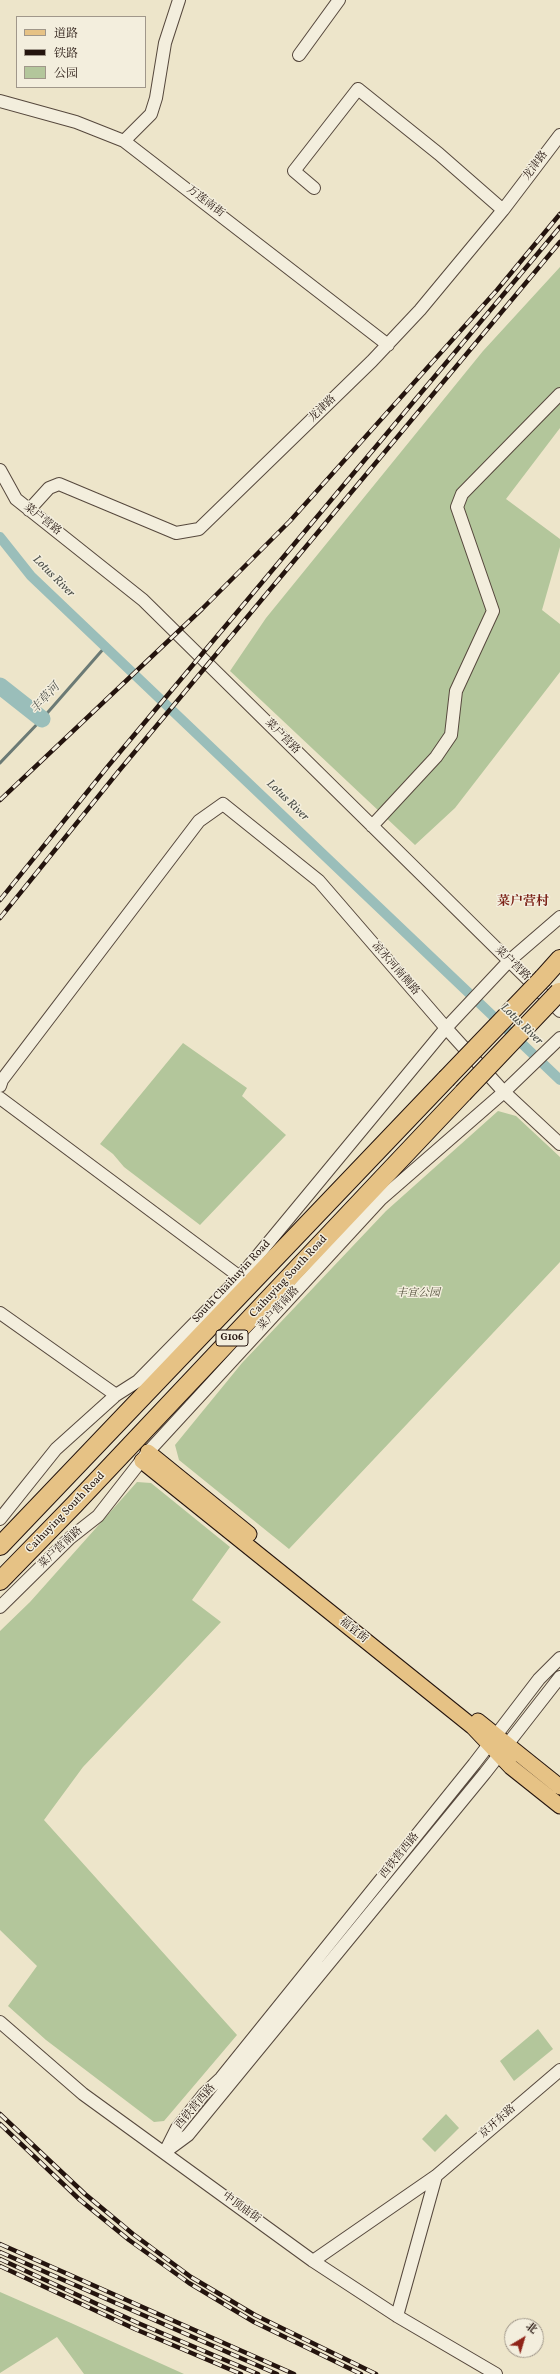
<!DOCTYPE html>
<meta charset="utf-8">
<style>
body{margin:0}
#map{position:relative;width:560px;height:2374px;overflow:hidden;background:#ede5ca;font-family:Vollkorn,"Noto Serif SC",serif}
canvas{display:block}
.legend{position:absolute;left:16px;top:16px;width:130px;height:72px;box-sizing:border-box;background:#f3eedd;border:1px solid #a0978a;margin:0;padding:5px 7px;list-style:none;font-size:12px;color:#24140e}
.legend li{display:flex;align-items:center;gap:8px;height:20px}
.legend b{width:20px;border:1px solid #a0978a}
.north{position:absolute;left:504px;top:2318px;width:40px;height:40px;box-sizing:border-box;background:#f3eedd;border:1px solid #a0978a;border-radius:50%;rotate:38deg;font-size:11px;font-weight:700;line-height:16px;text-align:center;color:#24140e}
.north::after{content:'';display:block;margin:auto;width:14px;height:18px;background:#8f2418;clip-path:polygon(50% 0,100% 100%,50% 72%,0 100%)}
</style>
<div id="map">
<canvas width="560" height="2374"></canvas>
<ul class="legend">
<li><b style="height:5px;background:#e6c285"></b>道路</li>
<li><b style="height:5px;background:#24140e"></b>铁路</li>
<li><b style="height:11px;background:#b3c69b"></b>公园</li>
</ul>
<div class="north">北</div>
</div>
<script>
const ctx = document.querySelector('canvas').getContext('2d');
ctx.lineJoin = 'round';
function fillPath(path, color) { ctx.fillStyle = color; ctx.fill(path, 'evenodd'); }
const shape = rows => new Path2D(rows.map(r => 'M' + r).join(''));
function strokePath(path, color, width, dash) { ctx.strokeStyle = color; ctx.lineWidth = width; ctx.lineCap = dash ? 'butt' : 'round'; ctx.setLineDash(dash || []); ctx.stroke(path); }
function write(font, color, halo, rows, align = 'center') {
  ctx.font = font + ' Vollkorn,"Noto Serif SC",serif'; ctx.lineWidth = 3; ctx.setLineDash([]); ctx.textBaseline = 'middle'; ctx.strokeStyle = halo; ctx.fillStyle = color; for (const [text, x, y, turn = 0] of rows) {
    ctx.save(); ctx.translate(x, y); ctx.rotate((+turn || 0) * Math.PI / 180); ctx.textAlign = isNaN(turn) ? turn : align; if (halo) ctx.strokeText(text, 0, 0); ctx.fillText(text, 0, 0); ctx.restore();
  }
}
const green = shape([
 [560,267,560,428,506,499,560,539,560,547,542,610,560,624,560,672,455,808,415,845,230,671,266,618,483,351],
 [183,1043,247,1088,242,1096,286,1135,200,1225,124,1167,113,1154,100,1144],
 [498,1111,516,1116,560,1157,560,1262,289,1549,179,1460,175,1445,242,1363,386,1211],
 [137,1482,151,1483,230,1547,192,1600,221,1622,83,1767,44,1820,237,2035,164,2121,154,2122,46,2040,8,2006,37,1966,0,1930,0,1631,30,1602],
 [538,2029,553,2049,514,2081,500,2061],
 [446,2114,459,2128,435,2152,422,2139],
 [0,2292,71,2323,184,2374,84,2374,57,2337,0,2373]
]);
const stream = shape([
 [0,763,42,719,105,647]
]);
const canal = shape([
 [0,537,31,576,560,1080]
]);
const river = shape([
 [0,686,42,719]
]);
const minor = shape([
 [299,55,339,0],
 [0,101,76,122,124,141,388,345],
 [124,141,151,114,156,98,165,43,179,0],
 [314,188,294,171,358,89,439,154,503,210],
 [0,470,16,499,143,600,560,1011],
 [29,510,49,488,59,484,176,533,199,529,372,361,420,310,503,210,560,135],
 [372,826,436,757,451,735,456,691,493,611,457,507,462,494,560,394],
 [0,1086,2,1080,199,821,223,804,319,881,446,1028,504,1092,560,1144],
 [0,1098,240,1277],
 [0,1313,116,1395],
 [0,1519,56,1449,116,1395,138,1381,240,1277,446,1028,509,961,560,917],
 [0,1607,70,1538,98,1516,148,1452,381,1199,504,1092,560,1038],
 [0,2022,83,2094,313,2261,397,2316,496,2374],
 [169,2149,188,2135,485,1773,560,1677],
 [165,2152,177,2128,204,2094,221,2078,474,1764,539,1679,560,1658],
 [313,2261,436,2176,560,2070],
 [397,2316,436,2176]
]);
const major = shape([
 [148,1452,249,1534],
 [142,1461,473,1727,511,1767,560,1806],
 [478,1721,560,1787]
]);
const highway = shape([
 [543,978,560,959],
 [0,1546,446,1079],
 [0,1581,74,1505,463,1093]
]);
const rail = shape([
 [0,800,202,609,290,521,497,290,560,214],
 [0,900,109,765,560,227],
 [0,918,118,772,560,242],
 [0,2114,85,2194,133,2234,191,2277,255,2315,376,2374],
 [0,2124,80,2200,129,2240,189,2283,254,2322,361,2374],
 [0,2244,294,2374],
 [0,2252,277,2374],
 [0,2259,138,2323,258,2374],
 [0,2266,135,2329,241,2374]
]);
const highwayBridge = shape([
 [446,1079,543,978],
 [463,1093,559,992]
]);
const shields = [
 [232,1338,32]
];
const shieldNames = [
 ["G106",232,1338]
];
const streetNames = [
 ["龙津路",536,166,-53],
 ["万莲南街",205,202,37],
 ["龙津路",323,409,-44],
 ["菜户营路",42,520,38],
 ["菜户营路",282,737,45],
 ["菜户营路",512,964,44],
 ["凉水河南侧路",395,969,49],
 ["Caihuying South Road",289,1277,-47],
 ["South Chaihuyin Road",232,1282,-47],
 ["菜户营南路",279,1309,-47],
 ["Caihuying South Road",66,1513,-46],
 ["菜户营南路",61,1548,-43],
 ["福宜街",353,1631,39],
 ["西铁营西路",400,1856,-51],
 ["西铁营西路",196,2107,-50],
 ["京开东路",498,2122,-41],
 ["中顶庙街",241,2208,36]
];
const parkNames = [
 ["丰宜公园",418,1294]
];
const waterNames = [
 ["Lotus River",53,577,45],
 ["丰草河",46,699,-48],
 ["Lotus River",287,801,44],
 ["Lotus River",521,1025,44]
];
const quarterNames = [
 ["菜户营村",523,903]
];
fillPath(green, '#b3c69b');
strokePath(stream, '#6b7a75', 3);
strokePath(canal, '#9abeba', 10);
strokePath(river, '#9abeba', 17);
strokePath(minor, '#56483d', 14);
strokePath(major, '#24140e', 17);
strokePath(highway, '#24140e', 20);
strokePath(minor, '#f3eedd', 12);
strokePath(major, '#e6c285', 15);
strokePath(highway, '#e6c285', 18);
strokePath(rail, '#24140e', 4.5);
strokePath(rail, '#f3eedd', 3, [9]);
strokePath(highwayBridge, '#24140e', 20, []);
strokePath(highwayBridge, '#e6c285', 18);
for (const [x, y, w] of shields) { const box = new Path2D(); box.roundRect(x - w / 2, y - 8, w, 16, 3); ctx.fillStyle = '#f3eedd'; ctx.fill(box); strokePath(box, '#24140e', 1); }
write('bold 10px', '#24140e', null, shieldNames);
write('11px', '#24140e', '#f3eedd', streetNames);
write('italic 11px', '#56523f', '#f3eedd', parkNames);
write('italic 12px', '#4d504a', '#f3eedd', waterNames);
write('bold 13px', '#7a1f14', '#f3eedd', quarterNames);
</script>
